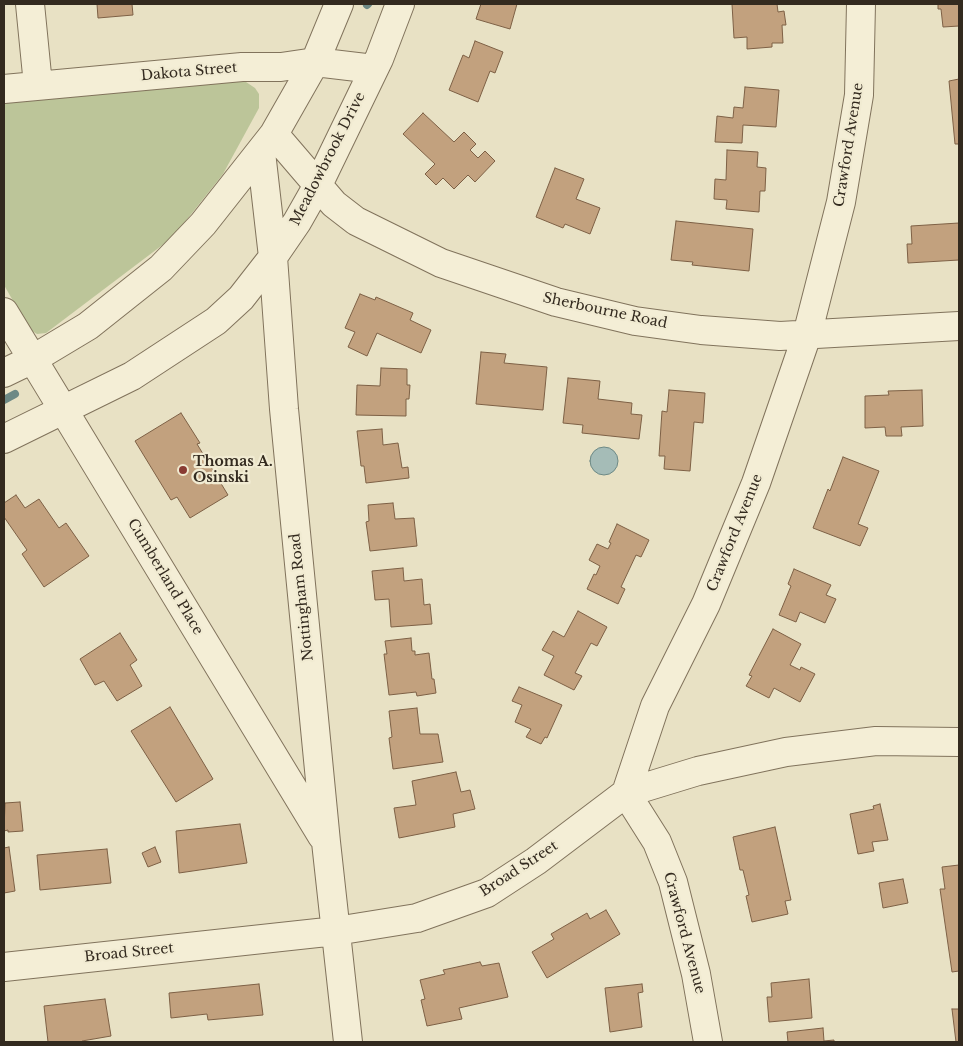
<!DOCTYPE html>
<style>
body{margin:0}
#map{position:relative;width:963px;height:1046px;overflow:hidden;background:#e8e1c4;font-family:"Libre Baskerville",serif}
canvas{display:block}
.frame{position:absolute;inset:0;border:5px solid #332a1f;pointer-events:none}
</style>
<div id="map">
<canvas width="963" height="1046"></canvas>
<div class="frame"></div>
</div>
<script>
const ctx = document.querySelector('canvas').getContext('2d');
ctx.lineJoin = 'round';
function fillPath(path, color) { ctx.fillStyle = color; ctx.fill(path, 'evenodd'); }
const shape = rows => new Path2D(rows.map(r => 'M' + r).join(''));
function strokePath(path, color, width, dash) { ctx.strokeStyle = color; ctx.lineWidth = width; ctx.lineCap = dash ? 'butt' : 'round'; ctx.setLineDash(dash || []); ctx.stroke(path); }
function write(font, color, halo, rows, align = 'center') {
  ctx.font = font + ' "Libre Baskerville",serif'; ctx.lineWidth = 4.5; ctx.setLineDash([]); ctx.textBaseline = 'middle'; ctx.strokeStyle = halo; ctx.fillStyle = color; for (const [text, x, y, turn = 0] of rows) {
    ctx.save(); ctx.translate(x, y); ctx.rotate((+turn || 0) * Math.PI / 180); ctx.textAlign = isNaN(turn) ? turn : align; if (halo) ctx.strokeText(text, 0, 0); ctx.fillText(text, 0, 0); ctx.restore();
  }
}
const green = shape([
 [243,80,255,88,259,94,259,108,223,174,173,237,50,330,46,333,37,334,29,329,4,285,4,100]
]);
const water = shape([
 '590 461a14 14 0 1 1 28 0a14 14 0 1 1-28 0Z'
]);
const stream = shape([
 [367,5,368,4],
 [4,400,15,394]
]);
const building = shape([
 [97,4,132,4,133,15,98,18,97,4],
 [481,4,517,4,510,29,476,19,481,4],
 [732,4,777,4,778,12,784,11,786,25,782,25,783,43,772,43,772,47,747,49,747,37,734,38,732,4],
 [938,4,959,4,959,26,943,27,941,9,938,9,938,4],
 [475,41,503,52,495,73,490,71,478,102,449,90,463,55,469,58,475,41],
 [959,79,959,144,955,144,949,81,959,79],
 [745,87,779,90,776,127,743,125,742,143,715,142,717,116,733,118,734,107,743,108,745,87],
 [423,113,454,142,464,132,476,144,470,150,478,158,485,151,495,161,475,182,468,175,454,189,443,178,436,185,425,174,435,164,403,134,423,113],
 [727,150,758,152,757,167,766,168,765,191,760,191,759,212,726,209,727,200,714,199,715,179,726,180,727,150],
 [555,168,584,179,576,199,600,208,590,234,565,224,563,228,536,217,555,168],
 [676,221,753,229,749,271,692,265,693,262,671,260,676,221],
 [959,223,959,260,908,263,907,244,912,244,911,226,959,223],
 [360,294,375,300,376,297,413,313,410,320,431,330,421,353,377,333,367,356,348,347,355,332,345,328,360,294],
 [481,352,506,354,504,363,547,367,543,410,476,404,481,352],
 [381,368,407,369,407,385,410,385,409,399,406,399,406,416,356,415,357,385,380,386,381,368],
 [568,378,600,381,598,399,632,403,631,414,642,415,639,439,582,433,583,425,563,423,568,378],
 [669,390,705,393,703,423,694,422,690,471,664,469,665,456,659,456,662,411,667,412,669,390],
 [922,390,923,426,901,427,902,436,886,436,885,427,865,428,865,396,889,395,888,391,922,390],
 [181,413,200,443,197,444,228,495,190,518,177,497,171,500,135,441,181,413],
 [382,429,383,445,398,443,402,468,408,467,409,478,366,483,364,466,361,466,357,431,382,429],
 [843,457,879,471,858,524,868,528,860,546,813,528,828,489,830,491,843,457],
 [16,495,25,508,39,499,59,528,66,523,89,556,44,587,22,554,27,550,4,517,4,503,16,495],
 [393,503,395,519,414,518,417,546,370,551,366,522,369,521,368,505,393,503],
 [617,524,649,540,641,557,636,555,621,587,625,589,618,604,587,589,594,574,596,575,600,566,589,560,597,544,608,549,611,543,609,542,617,524],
 [403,568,404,581,422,579,424,605,430,604,432,624,391,627,389,599,375,600,372,571,403,568],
 [794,569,831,585,826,595,836,599,825,623,800,612,796,622,779,615,791,586,788,584,794,569],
 [578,611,607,627,597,646,591,643,575,673,582,676,574,690,544,675,554,656,542,650,553,631,564,637,578,611],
 [773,629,801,644,790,665,800,670,801,667,815,674,800,702,774,688,769,698,746,686,752,676,749,675,773,629],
 [120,633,137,660,130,665,142,686,117,701,104,681,95,685,80,659,120,633],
 [411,638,412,651,415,651,415,655,429,653,432,679,434,679,436,693,417,696,416,692,389,695,384,654,387,654,385,641,411,638],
 [519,687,562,705,547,738,545,737,541,744,526,737,531,729,515,722,522,705,512,701,519,687],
 [170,707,213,779,176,802,131,731,170,707],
 [417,708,420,734,438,734,443,762,393,769,389,738,392,737,389,711,417,708],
 [456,772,461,792,470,790,475,809,453,814,455,827,399,838,394,808,416,805,412,781,456,772],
 [20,802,23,831,8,832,8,830,4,831,5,803,20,802],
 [880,804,888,840,872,842,874,851,858,854,850,814,874,809,873,806,880,804],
 [240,824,247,863,179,873,176,831,240,824],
 [775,827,791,900,785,901,788,914,752,922,746,896,749,895,743,870,740,870,733,837,775,827],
 [9,847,15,891,4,893,4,848,9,847],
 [155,847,161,862,148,867,142,853,155,847],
 [107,849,111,883,40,890,37,855,107,849],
 [959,865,959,971,952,972,940,889,945,889,942,867,959,865],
 [903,879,908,903,883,908,879,883,903,879],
 [606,910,620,934,547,978,532,952,554,939,551,934,587,913,590,919,606,910],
 [480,962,482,966,499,963,508,997,459,1008,462,1019,427,1026,421,1000,425,999,420,980,445,974,443,970,480,962],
 [809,979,812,1018,769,1022,767,997,772,997,771,983,809,979],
 [259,984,263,1015,208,1020,207,1014,171,1018,169,993,259,984],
 [642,984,643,992,638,993,642,1027,610,1032,605,988,642,984],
 [105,999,111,1036,82,1041,82,1042,48,1042,44,1006,105,999],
 [952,1009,959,1009,959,1042,956,1042,952,1009],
 [823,1028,824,1041,834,1040,834,1042,788,1042,787,1032,823,1028]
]);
const minor = shape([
 [30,4,38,85],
 [4,89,242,67,281,67,315,62,374,69],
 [274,134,334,204,356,221,441,263,556,302,635,321,701,330,780,336,959,326],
 [261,152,273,257,284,409,326,842,348,1042],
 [4,312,322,836],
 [4,373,33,359,88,326,161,268,203,224,274,134,315,62,339,4],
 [4,439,132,376,216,321,241,298,273,257,297,222,318,185,379,59,400,4],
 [4,967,336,931,417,918,487,893,536,861,626,793,698,771,786,752,876,741,959,742],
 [708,1042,696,974,673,882,657,842,626,793,655,706,706,604,756,483,807,335,841,202,859,95,861,4]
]);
const markers = [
 [183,470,5,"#893b33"]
];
const streetNames = [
 ["Dakota Street",189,72,-5],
 ["Crawford Avenue",849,145,-81],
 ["Meadowbrook Drive",328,159,-63],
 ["Sherbourne Road",605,311,12],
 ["Crawford Avenue",735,533,-68],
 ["Cumberland Place",165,577,59],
 ["Nottingham Road",302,597,-96],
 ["Broad Street",519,869,-33],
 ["Crawford Avenue",684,933,75],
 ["Broad Street",129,953,-6]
];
const poiNames = [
 ["Thomas A.",193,462],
 ["Osinski",193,478]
];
fillPath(green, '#bcc599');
fillPath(water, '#a5bcb7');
strokePath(water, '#6d8985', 1);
strokePath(stream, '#6d8985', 8);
fillPath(building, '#c2a17e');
strokePath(building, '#7d6045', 1);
strokePath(minor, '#81735c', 30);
strokePath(minor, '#f4eed6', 28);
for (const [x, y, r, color] of markers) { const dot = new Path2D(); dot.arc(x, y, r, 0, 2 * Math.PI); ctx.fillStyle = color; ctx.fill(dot); strokePath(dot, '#f1ebd2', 2); }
write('14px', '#332a1f', '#f1ebd2', streetNames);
write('bold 14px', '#332a1f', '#f1ebd2', poiNames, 'left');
</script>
